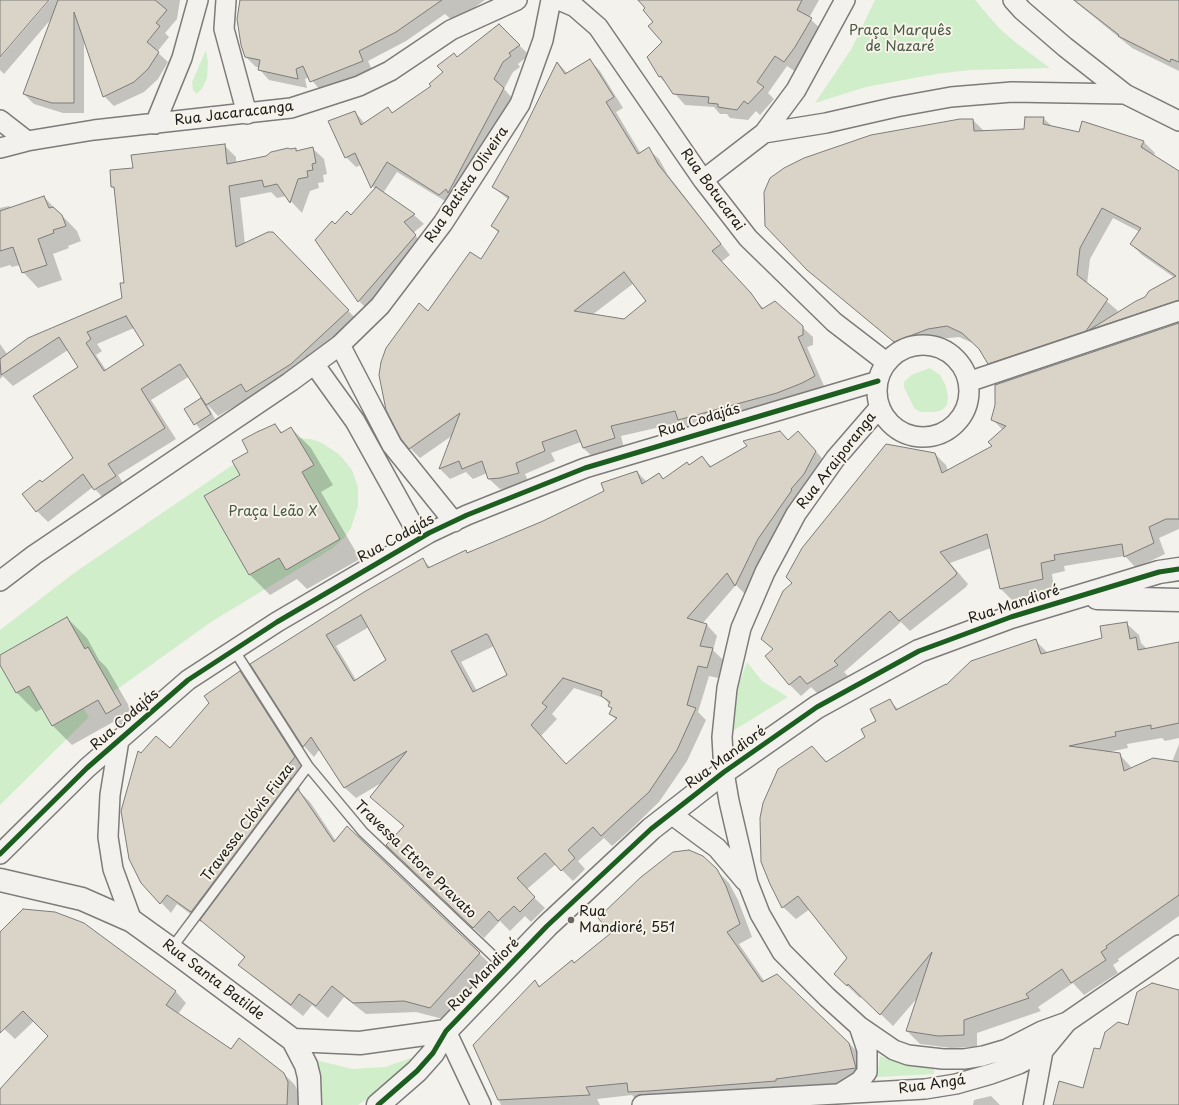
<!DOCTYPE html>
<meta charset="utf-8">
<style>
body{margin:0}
canvas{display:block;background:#f4f2ec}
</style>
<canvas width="1179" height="1105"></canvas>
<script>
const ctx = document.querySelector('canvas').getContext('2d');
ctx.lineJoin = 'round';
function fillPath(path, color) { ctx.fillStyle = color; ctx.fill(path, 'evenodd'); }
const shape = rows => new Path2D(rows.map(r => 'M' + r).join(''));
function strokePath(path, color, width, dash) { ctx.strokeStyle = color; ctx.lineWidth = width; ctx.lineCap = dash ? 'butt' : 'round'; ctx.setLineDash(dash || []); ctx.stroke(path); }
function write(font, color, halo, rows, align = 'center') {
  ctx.font = font + ' "Playpen Sans",sans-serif'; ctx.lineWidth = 4; ctx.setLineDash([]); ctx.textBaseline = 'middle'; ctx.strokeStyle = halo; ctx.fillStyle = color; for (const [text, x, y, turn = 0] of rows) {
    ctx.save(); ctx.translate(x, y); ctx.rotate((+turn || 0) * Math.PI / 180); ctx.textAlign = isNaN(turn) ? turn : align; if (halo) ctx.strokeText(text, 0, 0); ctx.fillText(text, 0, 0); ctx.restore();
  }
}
const green = shape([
 [875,0,975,0,999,28,1015,42,1050,68,970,70,936,74,866,87,815,103,852,48],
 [206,50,208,62,207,78,203,87,197,94,193,90,192,82],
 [930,368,940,375,946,386,948,397,947,405,942,410,935,412,920,412,914,408,904,387,904,382,911,375],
 [293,438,311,439,322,443,340,455,352,470,358,487,358,506,351,528,344,538,333,548,211,622,119,688,83,708,89,717,0,805,0,630,74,573,237,462],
 [747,662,762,681,788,697,731,732,734,697],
 [425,1053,393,1082,358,1105,321,1105,321,1084,316,1060,352,1069,385,1067],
 [880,1056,909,1066,934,1069,934,1074,877,1077]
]);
const shadow = shape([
 [50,0,180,0,177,19,165,33,169,37,157,52,168,62,158,79,144,92,114,106,104,96,84,38,84,113,63,113,34,104,24,94,52,18,4,74,0,70,0,58],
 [241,0,485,0,454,22,445,14,406,41,368,61,372,70,321,91,309,77,305,79,307,88,269,80,260,70,260,67,256,67,246,57],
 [640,0,819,0,809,18,822,30,796,72,787,66,768,93,774,99,760,115,756,111,748,120,730,118,727,114,720,114,714,107,685,105,660,77,664,42,655,22],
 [1073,0,1179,0,1179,71,1132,48],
 [509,35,529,55,518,64,520,67,513,72,504,89,513,99,450,204,397,172,383,193,414,215,424,224,413,233,425,246,369,311,359,301,317,240,351,216,375,190,361,165,356,167,346,157,330,122,355,112,365,124,392,113,433,86,457,58],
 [590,60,600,71,623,108,616,112,641,154,648,149,659,159,668,175,730,255,721,262,764,309,802,327,813,337,813,345,807,347,824,386,812,393,689,429,682,422,621,436,624,448,594,458,583,448,581,442,551,453,555,461,525,474,529,483,511,488,500,489,489,479,487,473,473,479,466,472,450,479,440,469,453,435,420,458,410,448,429,312,481,260,499,233,492,226,509,200,493,187,521,138,558,63,568,74],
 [634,283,648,302,624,320,592,315],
 [1043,118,1053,127,1080,133,1082,122,1144,142,1155,153,1153,156,1179,172,1179,314,1000,374,975,344,959,337,939,339,906,352,808,269,973,120,984,131,1025,130],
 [1113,218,1140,232,1131,244,1142,255,1175,278,1145,298,1115,315,1118,311,1087,284,1090,259],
 [224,145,236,157,236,163,295,150,297,151,312,148,324,159,327,174,323,175,324,182,318,183,319,188,310,191,302,213,286,196,277,198,271,192,240,198,245,244,285,245,359,322,259,403,252,396,218,416,207,404,215,419,200,429,185,410,201,400,206,404,190,376,151,400,176,439,118,475,126,488,106,501,93,487,48,522,37,511,42,483,107,429,79,367,68,350,13,386,3,376,0,379,0,344,7,354,123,299,125,284,115,190,112,187,134,168],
 [134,328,145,345,106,370,96,355,102,351,97,344],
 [44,197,77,231,81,241,68,246,69,248,53,254,62,280,38,288,23,272,20,265,12,267,10,265,0,268,0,208,9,206,12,208],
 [1179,324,1179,529,1159,538,1165,554,1136,568,1125,556,1064,566,1065,571,1052,574,1054,590,1012,600,1001,589,991,548,950,563,968,584,966,587,910,631,901,622,844,672,848,676,818,694,811,687,801,696,790,685,766,656,774,650,762,639,935,454,946,465,948,471,993,446,1003,430,992,419],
 [275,426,283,433,291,428,311,448,333,485,321,492,360,559,307,589,297,579,270,595,250,575,205,497,241,476,250,453],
 [788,441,809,443,826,463,746,595,736,585,702,624,707,625,717,636,713,650,723,660,718,678,709,676,698,712,706,720,687,761,659,802,627,833,612,846,604,838,578,861,585,869,573,881,556,864,526,890,545,908,531,922,525,916,510,931,500,921,484,938,398,856,404,827,372,797,383,782,356,798,345,788,320,749,314,757,304,746,251,664,423,560,431,568,466,551,468,554,543,521,605,492,637,472,647,482,659,474,664,479,702,458,712,467],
 [369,627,388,660,356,680,336,646],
 [494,646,508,675,477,691,461,662],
 [574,688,604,698,613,709,610,714,617,720,566,765,541,736,557,719,552,714],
 [67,618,87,638,99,660,107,668,140,725,126,732,115,721,72,745,53,726,43,708,36,712,17,693,0,663,0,656],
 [1126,623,1139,635,1141,643,1147,649,1179,643,1179,738,1165,741,1162,738,1127,744,1128,748,1109,752,1119,754,1132,768,1172,762,1179,744,1179,916,1118,959,1119,961,1113,965,1118,973,1084,995,1073,983,1038,1007,1041,1011,977,1033,977,1047,951,1048,920,1044,907,1031,919,996,893,1026,862,996,860,998,835,974,849,958,810,909,796,919,783,907,812,747,827,762,867,738,889,700,899,710,947,686,970,663,1003,650,1035,640,1048,653,1104,639],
 [240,672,250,682,304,767,294,780,300,789,299,791,310,802,336,841,479,953,491,965,443,1019,416,1012,366,1014,344,997,328,1018,312,1005,303,1016,252,976,240,965,245,958,202,920,201,922,177,904,171,913,143,883,141,755,170,749],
 [703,857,729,883,738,900,752,937,739,944,765,982,849,1043,861,1056,868,1080,787,1091,641,1104,632,1095,597,1099,600,1105,501,1105,474,1045,535,982,541,987,575,965],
 [83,923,176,992,186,1003,178,1014,231,1050,284,1074,295,1085,299,1094,298,1105,0,1105,0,1091,49,1036,34,1021,15,1039,0,1025,0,933],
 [991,1096,1000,1105,973,1105,974,1100]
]);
const building = shape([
 [0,0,49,0,0,57,0,0],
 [58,0,155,0,167,10,156,23,160,26,147,42,159,52,148,69,134,82,103,97,74,12,74,103,52,103,23,94,58,0],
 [240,0,442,0,396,32,359,51,363,61,310,82,303,66,296,69,298,79,258,70,260,60,245,57,241,45,237,19,240,0],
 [638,0,802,0,797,10,812,18,795,47,784,62,775,56,757,82,764,87,748,104,744,101,737,110,718,107,718,104,708,103,709,97,673,94,661,76,659,77,647,57,662,42,648,26,653,22,643,10,645,8,638,0],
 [1074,0,1179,0,1179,62,1171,59,1170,62,1118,36,1119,35,1074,0],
 [499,24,520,45,509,53,511,56,503,62,494,79,504,88,448,193,446,189,439,195,387,162,371,188,355,153,345,158,328,121,355,111,361,125,388,107,392,113,431,86,429,84,443,72,437,66,454,53,457,57,499,24],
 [590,59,614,97,606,102,638,154,649,147,658,164,721,244,712,251,751,293,762,309,775,301,803,326,803,335,798,337,815,376,802,383,777,393,678,420,675,411,611,426,615,438,583,448,576,430,542,442,545,451,516,463,519,473,500,478,488,479,482,461,462,469,459,461,439,469,460,413,409,449,401,439,386,410,379,375,381,362,386,348,419,303,428,311,470,252,481,259,499,231,491,226,509,197,492,187,520,137,557,62,565,74,590,59],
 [624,272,646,301,624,319,574,311,624,272],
 [1025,117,1044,117,1043,124,1079,132,1082,121,1144,141,1141,147,1179,171,1179,300,1089,330,1136,301,1145,297,1149,291,1176,276,1130,244,1141,228,1102,208,1080,248,1077,275,1108,299,1086,331,988,364,979,349,962,333,947,326,928,329,894,342,807,270,765,226,764,192,770,178,784,168,804,158,871,135,960,119,973,119,974,131,1024,129,1025,117],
 [225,144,227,164,266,156,271,152,288,148,290,149,296,148,296,151,313,147,316,163,312,164,313,170,307,171,308,177,298,179,290,203,277,184,264,187,262,180,229,186,236,247,268,232,273,232,349,310,291,364,246,392,241,384,206,405,180,364,141,389,165,428,108,464,116,476,94,490,83,474,36,512,22,494,40,480,42,482,73,458,33,396,78,367,59,337,1,375,0,359,28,338,122,298,120,283,124,283,114,187,111,187,110,170,133,168,131,155,225,144],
 [126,316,144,345,104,371,86,343,91,339,87,332,126,316],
 [376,187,415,214,404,222,416,235,358,302,315,240,332,221,335,224,347,211,351,215,376,187],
 [44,196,49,208,53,207,62,215,66,226,53,230,54,233,38,239,47,265,22,273,13,247,0,251,0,211,44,196],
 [1179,323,1179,519,1166,519,1149,527,1154,543,1124,557,1122,544,1054,555,1055,560,1041,563,1043,579,1000,589,987,534,940,552,957,573,955,576,899,621,890,611,834,661,838,665,807,684,800,676,789,685,765,656,773,649,761,639,783,591,792,583,786,577,802,548,886,444,935,453,942,473,992,446,988,442,1006,426,991,420,995,405,995,385,1179,323],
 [201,398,211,414,194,425,184,409,201,398],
 [275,424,281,433,291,427,314,465,302,472,340,539,286,570,279,558,249,575,204,496,240,475,232,461,248,452,242,440,257,432,275,424],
 [780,431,788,440,798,431,816,451,804,474,791,489,792,490,758,539,735,586,727,573,687,618,707,624,700,646,713,648,707,668,698,666,687,705,696,708,677,750,649,792,616,822,601,836,593,827,568,850,575,858,561,871,545,853,517,878,535,897,520,912,514,906,498,921,489,911,473,928,386,845,404,826,370,797,407,751,344,788,311,737,303,747,250,664,364,592,423,558,428,568,466,550,467,553,543,521,604,491,601,483,637,471,642,484,659,473,663,479,687,462,689,465,702,456,710,467,747,446,743,441,780,431],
 [361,615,386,660,354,681,326,635,361,615],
 [486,634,488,635,507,675,473,692,451,651,486,634],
 [563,678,602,691,601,696,610,702,608,706,612,708,609,714,617,718,566,764,531,725,547,707,542,703,563,678],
 [67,617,85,649,88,647,121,705,106,714,98,700,52,726,29,686,16,693,0,665,0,655,67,617],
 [1127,622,1130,639,1136,637,1138,650,1179,642,1179,723,1151,729,1151,725,1115,732,1116,736,1069,746,1120,753,1124,771,1153,758,1179,762,1179,895,1106,946,1107,948,1101,952,1106,960,1071,983,1062,969,1026,994,1029,998,964,1020,964,1035,938,1036,906,1031,932,952,880,1015,848,984,847,986,834,974,847,958,798,896,782,908,770,884,761,862,760,818,763,803,778,769,812,746,826,762,865,737,861,729,876,721,870,709,890,699,896,710,946,684,946,685,971,661,1036,639,1041,654,1102,638,1100,626,1127,622],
 [240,671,295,757,284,770,291,779,191,912,167,895,160,904,141,883,129,859,121,811,138,751,141,753,156,736,170,748,209,703,204,696,240,671],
 [298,789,334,842,347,826,480,953,430,1008,404,1001,353,1003,332,986,316,1006,299,994,291,1005,238,965,245,957,200,920,298,789],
 [689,850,703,856,717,869,726,886,740,924,727,932,762,982,777,974,849,1043,856,1068,776,1079,776,1081,649,1091,628,1092,627,1083,586,1087,590,1095,498,1100,473,1045,535,980,539,987,572,960,574,963,611,933,598,918,641,877,673,852,689,850],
 [23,909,55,912,84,923,176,991,166,1005,231,1049,239,1038,284,1073,288,1082,287,1105,0,1105,0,1089,48,1036,23,1011,0,1033,0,932,23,909],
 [1152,983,1179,990,1179,1105,1053,1105,1059,1081,1083,1088,1094,1048,1100,1049,1105,1032,1118,1022,1128,1025,1137,992,1152,983]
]);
const lane = shape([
 [308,766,363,832,507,969],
 [171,949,308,766,234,650]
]);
const street = shape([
 [226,0,224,29,247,114],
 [559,0,575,7,598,27,703,180,748,238,834,322,886,362],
 [1013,0,1022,10,1065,47,1125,94,1179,121],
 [0,120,27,141],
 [155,124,182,58,198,0],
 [764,133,826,123,896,107,951,97,1012,92,1125,94],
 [0,148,27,141,94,130,291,108,359,86,390,71,451,30,517,0],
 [703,180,764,133,796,90,845,0],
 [340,345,392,445,454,522],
 '877 391a46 46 0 1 1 92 0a46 46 0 1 1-92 0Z',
 [314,364,355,421,420,538],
 [968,382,1179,311],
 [880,407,835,459,796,514,765,572,741,628,727,688,722,737,724,772,729,801,748,883,760,914,782,952,827,997,859,1026,894,1050,908,1055,943,1059,964,1059,983,1056,1007,1049,1042,1031,1067,1022],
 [0,581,34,555,290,382,340,345,380,306,443,223,520,104,543,40,551,0],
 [119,740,110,795,108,837,113,869,132,921],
 [671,814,717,848,745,881],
 [0,854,87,768,188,680,277,622,429,533,467,515,585,468,878,381],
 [446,1031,481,1105],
 [839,1094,860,1081,867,1072,867,1050,859,1026],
 [642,1105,925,1089,956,1084,991,1074,1019,1064,1043,1051,1067,1022,1179,945],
 [1033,1105,1043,1051,1042,1043]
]);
const secondary = shape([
 [1097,598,1179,600],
 [0,880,82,899,132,921,171,949,293,1040,306,1065,309,1077,310,1105],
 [293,1040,360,1043,446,1031],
 [378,1105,417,1071,433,1053,446,1031,547,926,651,829,724,772,817,707,919,651,1011,617,1159,572,1179,569]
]);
const cycleway = shape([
 [0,854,87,768,188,680,277,622,429,533,467,515,585,468,878,381],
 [378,1105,417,1071,433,1053,446,1031,547,926,651,829,724,772,817,707,919,651,1011,617,1159,572,1179,569]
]);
const markers = [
 [571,920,4,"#686765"]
];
const parkNames = [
 ["Praça Marquês",900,31],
 ["de Nazaré",900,47],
 ["Praça Leão X",273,512]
];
const streetNames = [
 ["Rua Jacaracanga",234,114,-7],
 ["Rua Batista Oliveira",467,185,-56],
 ["Rua Botucarai",712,190,54],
 ["Rua Codajás",699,421,-17],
 ["Rua Araiporanga",837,461,-52],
 ["Rua Codajás",396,539,-29],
 ["Rua Mandioré",1014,605,-18],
 ["Rua Codajás",125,720,-41],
 ["Rua Mandioré",726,758,-36],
 ["Travessa Clóvis Fiuza",248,823,-53],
 ["Travessa Ettore Pravato",415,860,44],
 ["Rua Mandioré",484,975,-46],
 ["Rua Santa Batilde",213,980,37],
 ["Rua Angá",932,1085,-8]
];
const poiNames = [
 ["Rua",579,912],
 ["Mandioré, 551",579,928]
];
fillPath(green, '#d0eeca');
fillPath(shadow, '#0003');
fillPath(building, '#dad4c8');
strokePath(building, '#7d7c7a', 1);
strokePath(lane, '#7d7c7a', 12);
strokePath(street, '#7d7c7a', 22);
strokePath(secondary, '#7d7c7a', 25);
strokePath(lane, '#f2f1ed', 9);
strokePath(street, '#f2f1ed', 19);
strokePath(secondary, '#f2f1ed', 22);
strokePath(cycleway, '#1b5e20', 5);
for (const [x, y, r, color] of markers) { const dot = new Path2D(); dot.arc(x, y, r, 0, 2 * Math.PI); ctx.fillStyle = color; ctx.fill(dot); strokePath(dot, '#f7f3e8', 1.5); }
write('14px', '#495a48', '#f7f3e8', parkNames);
write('14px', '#1c1c1c', '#f7f3e8', streetNames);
write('14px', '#1c1c1c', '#f7f3e8', poiNames, 'left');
</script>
